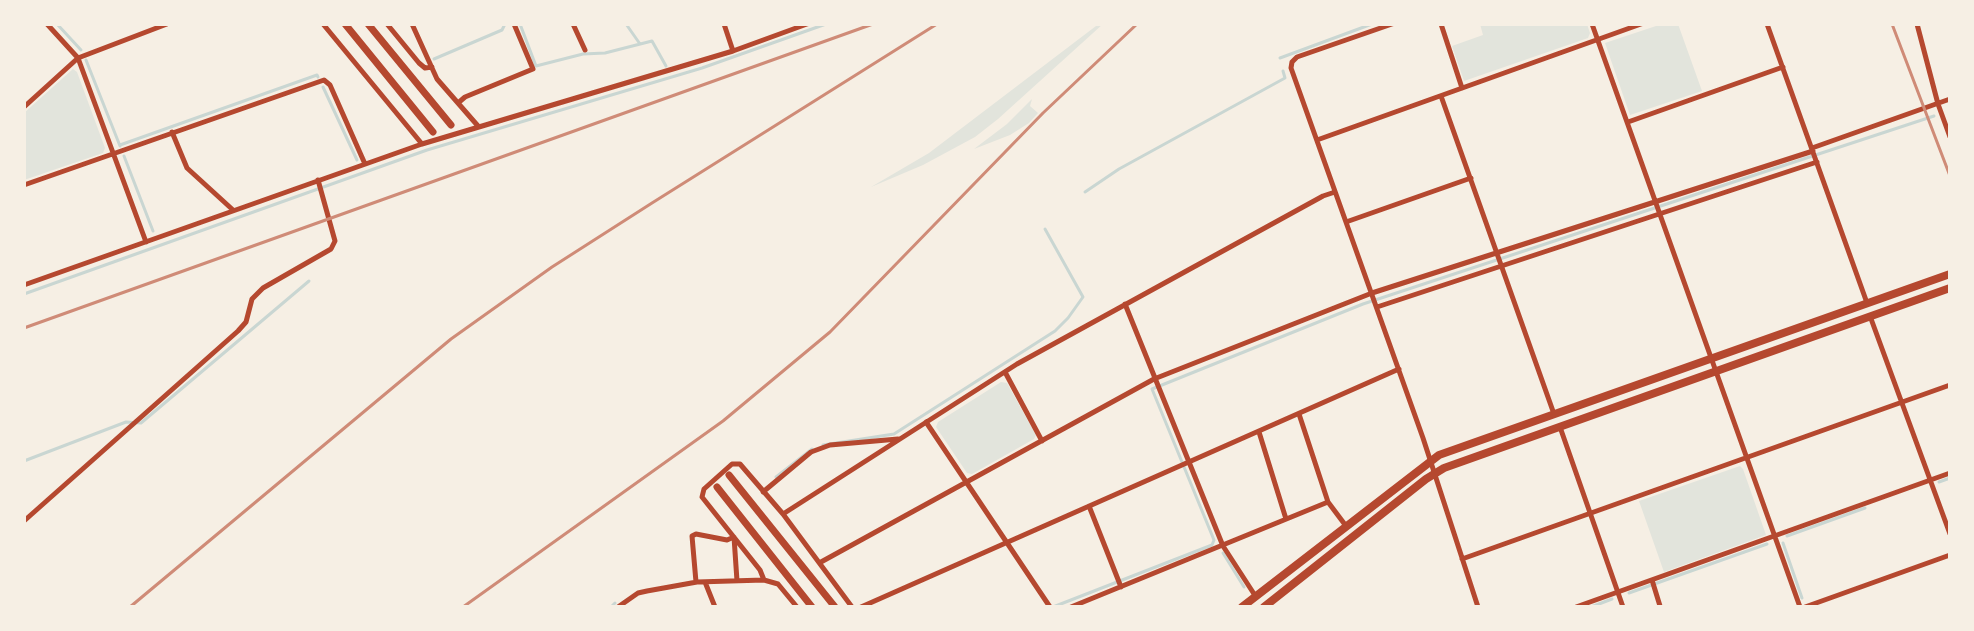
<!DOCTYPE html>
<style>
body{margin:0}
#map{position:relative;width:1974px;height:631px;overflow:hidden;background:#f6efe4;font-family:Cabin,sans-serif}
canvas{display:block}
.frame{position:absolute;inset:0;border:26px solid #f6efe4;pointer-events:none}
</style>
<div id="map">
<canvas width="1974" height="631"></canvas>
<div class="frame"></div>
</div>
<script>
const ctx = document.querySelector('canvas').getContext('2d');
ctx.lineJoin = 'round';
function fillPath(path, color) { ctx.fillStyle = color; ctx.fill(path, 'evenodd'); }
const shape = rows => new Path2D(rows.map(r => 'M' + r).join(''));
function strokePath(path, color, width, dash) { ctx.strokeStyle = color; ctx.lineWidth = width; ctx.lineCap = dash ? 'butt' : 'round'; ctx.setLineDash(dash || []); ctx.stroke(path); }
const green = shape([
 [1103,24,998,119,975,137,923,165,871,187,929,153,1096,26],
 [1480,24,1587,24,1590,33,1588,38,1464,81,1452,46,1483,35],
 [1662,24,1678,24,1702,91,1630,115,1605,43],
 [73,69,77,72,105,148,103,153,24,180,24,113],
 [1032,99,1030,106,1038,113,1029,123,1010,135,974,149,1007,124],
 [1001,382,1007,383,1036,435,1034,439,972,474,967,473,936,427,938,422],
 [1740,466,1743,469,1766,535,1664,572,1639,501]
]);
const stream = shape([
 [57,24,81,50],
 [520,24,536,66,583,54,605,53,652,41,666,66],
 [626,24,640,44],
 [1280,58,1372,24],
 [434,59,502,30,505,24],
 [86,60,120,146],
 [323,87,357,160],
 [120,145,317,75,318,77],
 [124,156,153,231],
 [1085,192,1119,169,1285,78,1283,71],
 [24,294,427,150,702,68,826,24],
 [823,445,894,434,1055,331,1068,318,1083,297,1045,229],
 [24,461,126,422,141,423,309,281],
 [776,477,812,449],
 [1939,482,1950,478],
 [1787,536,1865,508],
 [1783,543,1802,598],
 [1223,553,1244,587],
 [1629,593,1767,544],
 [611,607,615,603],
 [1053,607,1212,545,1214,540,1152,389,1363,304,1934,116],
 [1591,607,1612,599]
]);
const minor = shape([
 [47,24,78,58,146,242],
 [323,24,422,144],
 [387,24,419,63,425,68,432,67],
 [412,24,437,79,478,126],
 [573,24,585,50],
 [724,24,733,51],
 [1392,24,1297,57,1292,62,1291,68,1423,438,1478,607],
 [1441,24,1462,88],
 [1592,24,1800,607],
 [1767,24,1867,303],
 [1917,24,1938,104,1950,137],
 [1441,96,1554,414],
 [458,103,465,97,533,69,514,24],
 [24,107,78,58,167,24],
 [1628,122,1783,67],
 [172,132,187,168,233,210],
 [1317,140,1641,24],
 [1812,148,1950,99],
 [24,185,324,80,330,85,365,164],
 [1346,222,1471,178],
 [24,285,422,144,733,51,807,24],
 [1125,304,1223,546,1256,597],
 [1377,307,1817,162],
 [1870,316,1950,534],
 [1005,372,1042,441],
 [1299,414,1328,502,1346,526],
 [926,422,1050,607],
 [1560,427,1623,607],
 [1259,432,1286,519],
 [763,492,811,452,830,445,898,439],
 [1089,506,1121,587],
 [783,514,1017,364,1323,196,1335,192],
 [24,521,238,331,246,322,252,299,263,288,331,249,335,241,318,180],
 [1462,559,1950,385],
 [821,562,1154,379,1372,293,1813,151],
 [764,580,760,570,702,497,704,489,732,464,740,464,783,514,852,607],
 [1652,580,1660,606],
 [696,582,692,536,696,534,727,540,734,537,737,581],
 [705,582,715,607],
 [618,607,638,593,647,591,697,582,764,580,778,584,797,607],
 [861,607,1399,369],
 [1071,607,1328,502],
 [1576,607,1950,473],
 [1805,607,1950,555]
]);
const secondary = shape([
 [345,24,433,132],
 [368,24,451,125],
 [729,475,835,607],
 [717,487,812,607]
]);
const primary = shape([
 [1242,607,1439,455,1950,274],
 [1264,607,1426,479,1444,468,1950,288]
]);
const rail = shape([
 [1892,24,1950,176],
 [24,328,873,24],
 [130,607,451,339,552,267,652,203,937,24],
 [463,607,723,421,830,332,1043,113,1137,24]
]);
fillPath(green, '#e2e4dc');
strokePath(stream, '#c9d6d2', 3);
strokePath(minor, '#b5482f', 5);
strokePath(secondary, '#b5482f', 7);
strokePath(primary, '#b5482f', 8);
strokePath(rail, '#cf8b77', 3);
</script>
